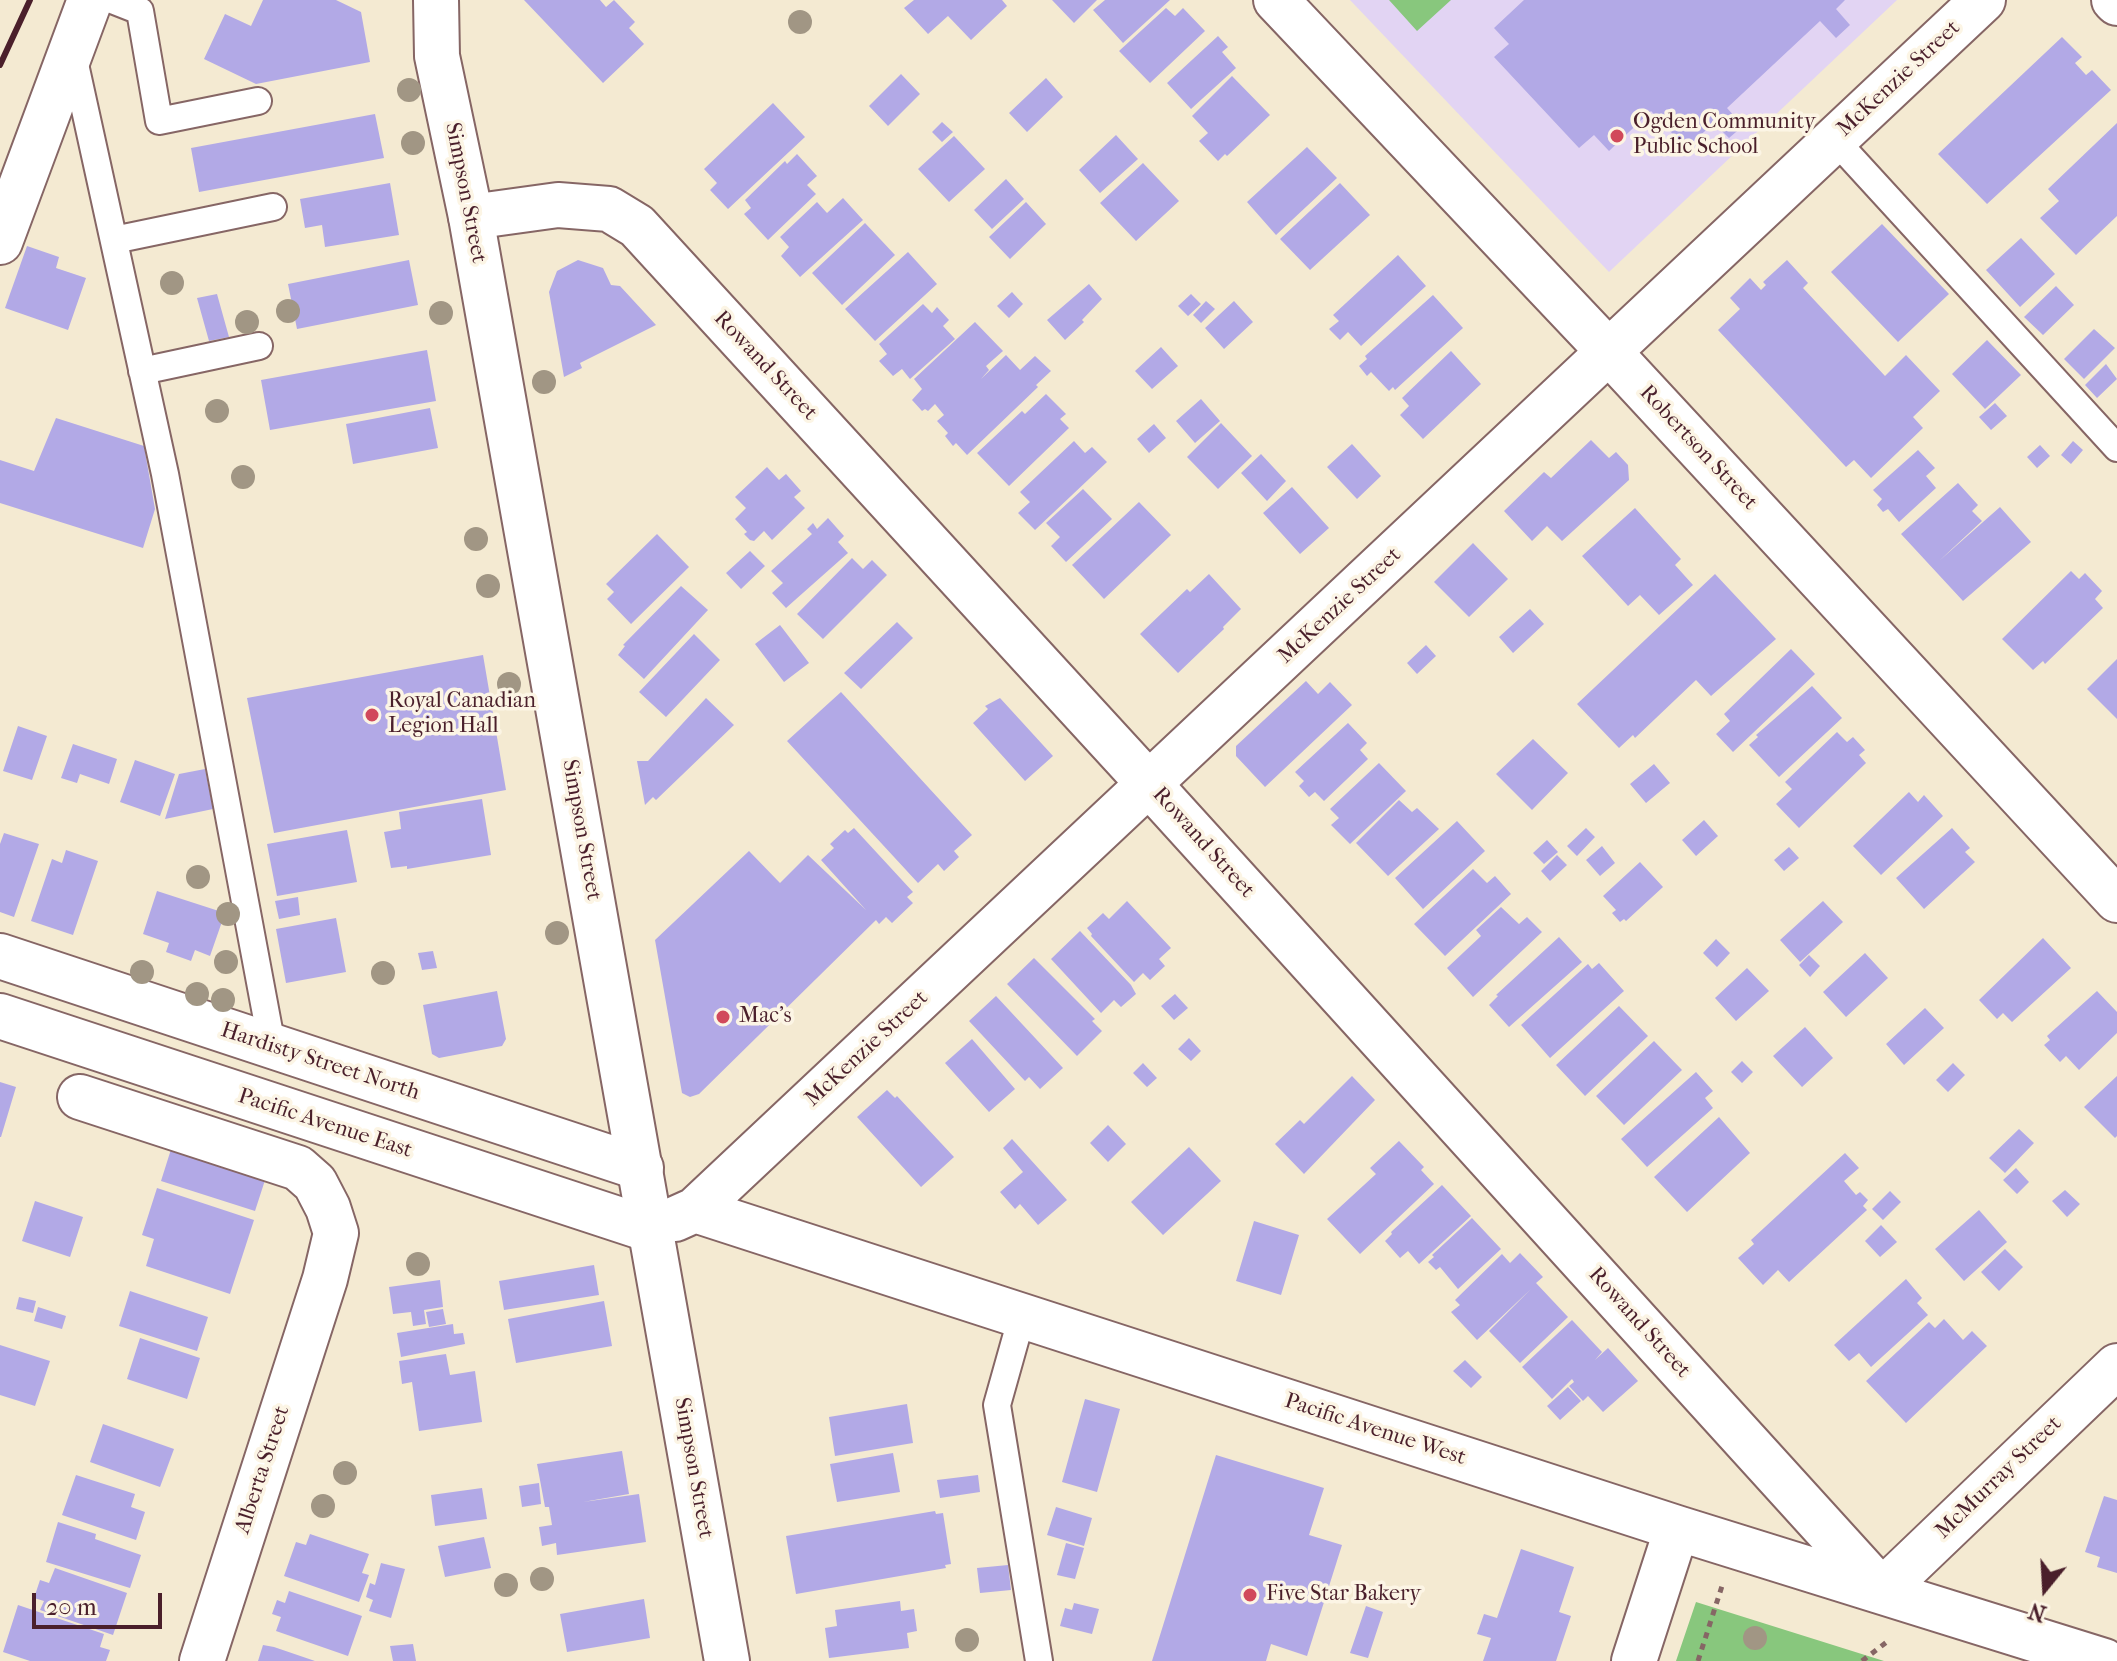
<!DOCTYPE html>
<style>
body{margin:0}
#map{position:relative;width:2117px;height:1661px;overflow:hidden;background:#f4ead2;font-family:"IM FELL French Canon",serif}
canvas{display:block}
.north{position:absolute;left:2005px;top:1549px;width:80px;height:80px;-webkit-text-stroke:6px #fcf5e5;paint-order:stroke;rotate:198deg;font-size:22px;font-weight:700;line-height:32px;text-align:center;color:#4a1f2b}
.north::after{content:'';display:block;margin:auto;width:28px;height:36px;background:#4a1f2b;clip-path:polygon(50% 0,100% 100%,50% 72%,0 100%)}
.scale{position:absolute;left:32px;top:1593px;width:130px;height:36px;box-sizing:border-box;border:4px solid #4a1f2b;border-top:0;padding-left:10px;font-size:24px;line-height:28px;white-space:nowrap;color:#4a1f2b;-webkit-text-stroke:6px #fcf5e5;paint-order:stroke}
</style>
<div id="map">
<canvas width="2117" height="1661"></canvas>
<div class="north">N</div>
<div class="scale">20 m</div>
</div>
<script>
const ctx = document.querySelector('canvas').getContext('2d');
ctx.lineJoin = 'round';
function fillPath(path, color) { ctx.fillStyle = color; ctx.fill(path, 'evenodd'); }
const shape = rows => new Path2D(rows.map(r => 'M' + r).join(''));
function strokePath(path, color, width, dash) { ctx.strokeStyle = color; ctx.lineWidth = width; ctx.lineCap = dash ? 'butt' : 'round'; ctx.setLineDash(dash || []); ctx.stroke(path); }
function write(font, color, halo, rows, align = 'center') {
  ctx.font = font + ' "IM FELL French Canon",serif'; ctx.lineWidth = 7; ctx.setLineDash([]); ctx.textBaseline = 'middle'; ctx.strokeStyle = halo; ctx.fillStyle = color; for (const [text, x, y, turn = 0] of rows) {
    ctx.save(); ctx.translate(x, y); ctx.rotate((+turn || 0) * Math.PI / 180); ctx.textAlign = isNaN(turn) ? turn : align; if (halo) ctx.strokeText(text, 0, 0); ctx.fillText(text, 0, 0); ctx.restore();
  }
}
const built = shape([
 [1350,0,1897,0,1609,272]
]);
const green = shape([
 [1389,0,1451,0,1417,31],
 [1696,1602,1884,1661,1676,1661]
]);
const building = shape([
 [263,0,336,0,361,12,370,62,256,84,204,59,225,14,251,26],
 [524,0,600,0,606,7,614,0,635,22,629,28,644,44,603,83],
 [914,0,1002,0,1007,6,971,40,948,16,928,34,904,8],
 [1052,0,1097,0,1074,23],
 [1105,0,1170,0,1123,43,1093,10],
 [1524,0,1845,0,1836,9,1850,25,1836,38,1820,21,1727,108,1743,126,1729,138,1714,123,1686,148,1651,111,1609,151,1594,135,1579,148,1494,57,1509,44,1494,28],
 [1166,8,1175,16,1183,8,1205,31,1150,83,1119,51],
 [1218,36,1228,47,1222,52,1236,68,1191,109,1167,83],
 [2062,37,2082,57,2075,63,2086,75,2092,70,2111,90,1987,204,1938,154],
 [901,74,920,94,888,126,869,106],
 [1232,76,1270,115,1227,156,1225,154,1218,161,1199,141,1208,133,1192,116],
 [1046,78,1063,97,1027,132,1009,113],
 [773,103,805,137,728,209,710,190,717,183,704,169],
 [375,114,384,158,199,192,191,148],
 [942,122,953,132,942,142,932,132],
 [2117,123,2117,216,2076,255,2040,218,2059,201,2048,189],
 [1116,135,1138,159,1100,193,1079,170],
 [954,136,985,169,949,202,918,169],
 [1307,147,1337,178,1276,235,1247,202],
 [797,154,817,176,807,185,816,194,768,240,744,214,751,208,745,200,785,161,787,164],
 [1143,163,1179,201,1136,241,1100,203],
 [1006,179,1024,199,992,229,974,210],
 [390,183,399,235,325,247,322,225,305,228,300,199],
 [1340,183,1370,215,1310,270,1280,239],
 [843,198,863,220,800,277,781,256,789,247,780,237,817,202,827,213],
 [1026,202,1046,224,1010,259,989,237],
 [865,223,895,255,842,305,812,273],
 [1882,224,1949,294,1898,342,1831,272],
 [2021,238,2055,274,2020,307,1986,270],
 [27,246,59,257,56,268,86,278,68,330,5,308],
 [908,252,937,284,875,341,845,309],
 [1398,255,1426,286,1361,346,1348,332,1340,340,1329,329,1339,321,1333,315],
 [409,260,418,305,297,329,288,284],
 [578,260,603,268,611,285,620,286,656,325,580,363,582,368,564,377,549,292,557,271],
 [1787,260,1808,283,1803,288,1885,376,1906,355,1940,391,1913,417,1923,428,1871,478,1854,460,1846,467,1718,330,1740,309,1730,298,1750,278,1761,290,1766,285,1763,282],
 [1089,284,1102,299,1082,320,1084,322,1065,340,1047,320],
 [2056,286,2074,305,2043,335,2024,317],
 [1012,292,1023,304,1009,318,997,306],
 [217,294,229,337,209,341,197,298],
 [1191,294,1201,304,1188,316,1178,306],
 [1433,295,1463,328,1395,390,1393,387,1389,391,1371,372,1367,376,1359,366,1367,359,1365,356],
 [1206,301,1215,309,1201,323,1193,315],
 [1234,301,1253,322,1224,349,1205,328],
 [923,304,932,313,937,307,949,320,943,326,955,339,910,379,902,369,893,376,879,361,887,354,879,344],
 [975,322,1003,351,986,366,989,370,981,379,1006,355,1020,370,1035,356,1051,371,1036,385,1038,387,967,455,956,443,953,446,945,436,948,433,937,421,944,415,935,404,928,411,925,409,922,411,912,400,922,389,914,379],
 [2094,329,2115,348,2084,379,2064,359],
 [1987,340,2021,375,1985,409,1952,374],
 [1161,347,1178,366,1152,389,1135,371],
 [427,350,436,401,270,430,261,380],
 [1451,351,1481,384,1423,439,1400,415,1409,406,1402,398],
 [2106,364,2117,379,2097,398,2085,385],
 [1046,394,1066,414,1060,419,1069,428,1009,486,977,453,1022,411,1025,414],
 [1201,399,1220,421,1195,443,1176,421],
 [1995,403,2007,416,1991,430,1979,417],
 [430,408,438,448,353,464,346,424],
 [56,418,144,446,155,509,143,548,0,503,0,460,34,471],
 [1221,423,1252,456,1218,489,1187,457],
 [1154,424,1166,438,1149,453,1137,439],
 [1591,440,1609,458,1616,452,1628,465,1629,480,1562,541,1547,526,1532,541,1504,511,1544,472,1551,478],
 [1074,441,1085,453,1092,447,1107,462,1035,530,1018,513,1030,502,1020,492],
 [2073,441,2083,450,2071,464,2061,455],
 [1352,444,1381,476,1357,499,1327,467],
 [2040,445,2050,456,2037,468,2027,457],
 [1918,450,1935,468,1926,476,1936,488,1899,522,1888,509,1883,512,1877,505,1882,499,1873,490],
 [1261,454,1286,481,1267,501,1241,473],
 [767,467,779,480,786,474,801,491,794,497,805,508,772,540,764,531,754,541,750,540,744,534,747,532,735,519,746,508,735,497],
 [1958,483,1978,505,1972,511,1982,521,1939,561,2000,507,2031,542,1963,601,1901,534],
 [1292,487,1329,528,1300,554,1263,513],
 [1083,489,1112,519,1066,562,1051,546,1060,537,1046,523],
 [1139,502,1171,535,1104,599,1072,565],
 [1635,508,1681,559,1675,565,1693,585,1659,615,1640,595,1628,606,1582,556],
 [828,518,844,536,838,542,848,553,786,608,772,593,783,583,771,571,812,534,807,529,813,523,817,529],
 [657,534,689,567,631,624,607,599,614,592,606,584],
 [1473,543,1508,579,1469,617,1434,582],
 [750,551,765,566,741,589,726,573],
 [852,558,863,569,872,560,887,575,823,639,797,614],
 [2071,571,2079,579,2085,573,2102,591,2095,599,2103,608,2045,664,2043,661,2033,670,2002,639],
 [1209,574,1241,609,1223,627,1224,629,1178,673,1140,634,1187,589,1190,592],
 [1715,574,1776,639,1711,696,1696,680,1635,738,1633,735,1619,748,1577,704],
 [681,586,708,610,644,679,618,655,625,646,623,645],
 [1530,609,1544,624,1513,653,1499,637],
 [897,622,913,638,861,689,844,673],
 [780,625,809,663,784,682,755,644],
 [694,634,720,660,666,717,639,692],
 [1426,645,1436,656,1417,674,1407,663],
 [1791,649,1815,674,1733,752,1716,734,1730,721,1724,714],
 [483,655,506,790,274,833,247,698],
 [2117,659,2117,719,2087,689],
 [1306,681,1318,694,1330,682,1352,705,1265,787,1236,756,1236,746],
 [1812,686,1842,718,1779,777,1749,745,1758,737,1756,735],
 [841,692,972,835,954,851,959,857,944,871,938,864,918,883,787,741],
 [706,698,734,725,656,800,653,797,645,805,637,761,648,761],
 [1000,698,1053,756,1025,781,973,723,988,709,985,706],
 [1348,723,1367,743,1360,750,1368,759,1324,801,1315,792,1309,797,1299,786,1304,781,1295,772],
 [18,726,47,736,32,780,3,771],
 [1837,732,1847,742,1853,737,1865,750,1859,755,1866,763,1799,828,1776,804,1792,789,1785,782],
 [1533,739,1568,773,1532,810,1496,774],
 [73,744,117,759,109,784,80,774,77,783,61,778],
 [135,760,175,774,160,816,120,802],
 [1379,763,1406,791,1350,844,1331,825,1339,818,1330,809],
 [1654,764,1670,783,1646,803,1630,784],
 [205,769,213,809,165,819,179,774],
 [1909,792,1918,802,1924,795,1943,816,1881,875,1853,846],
 [482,799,491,855,407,869,407,866,391,868,384,832,401,829,399,812],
 [1399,800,1412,812,1417,808,1439,829,1388,876,1356,843],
 [1704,820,1718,836,1696,856,1682,840],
 [1457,821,1485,851,1423,909,1395,878],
 [854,828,913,892,907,897,913,903,892,923,886,917,879,924,876,920,699,1094,690,1097,682,1093,655,940,749,851,780,883,808,855,866,910,821,860,834,848,830,844,845,830,848,833],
 [1586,828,1595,837,1577,856,1567,846],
 [1952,828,1970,848,1965,852,1975,862,1924,909,1896,878],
 [347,830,357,882,277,896,267,844],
 [4,833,39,844,14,917,0,912,0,844],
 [1547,840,1558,852,1544,864,1533,853],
 [1602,846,1615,863,1600,876,1586,860],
 [1789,847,1799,858,1784,871,1774,860],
 [66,850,98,861,73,935,31,921,52,859,62,863],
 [1557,855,1567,865,1550,881,1541,871],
 [1640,862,1663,887,1626,921,1624,919,1620,922,1612,913,1616,910,1603,896],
 [1473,869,1487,883,1495,876,1511,894,1445,956,1414,924],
 [157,891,225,913,210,956,195,950,191,961,166,952,169,943,143,934],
 [298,897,300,915,279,919,275,901],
 [1127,901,1171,948,1159,959,1165,966,1150,980,1143,973,1134,982,1091,936,1092,934,1087,928,1103,913,1109,919],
 [1823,901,1843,922,1800,962,1780,940],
 [1501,907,1519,924,1527,917,1542,932,1473,997,1447,968,1481,936,1476,930],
 [336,918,346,972,286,983,276,929],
 [1080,931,1131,985,1136,994,1121,1007,1114,1000,1101,1013,1051,959],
 [1559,937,1582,962,1509,1027,1489,1005,1498,996,1496,995],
 [2043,938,2071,968,2012,1022,2003,1013,1997,1019,1979,1000],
 [1716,939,1730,953,1717,967,1703,953],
 [433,951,437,968,422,970,418,953],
 [1865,953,1888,978,1846,1017,1823,992],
 [1809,955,1820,966,1810,977,1799,965],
 [1034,958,1095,1019,1092,1021,1102,1031,1077,1056,1007,984],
 [1599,963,1624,991,1550,1058,1521,1025,1588,964,1592,969],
 [1747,968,1769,991,1736,1021,1715,998],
 [497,991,506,1039,502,1046,439,1058,432,1054,423,1005],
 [2097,991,2117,1012,2117,1033,2079,1070,2066,1056,2060,1062,2044,1045,2050,1040,2047,1036],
 [1175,994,1188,1008,1174,1020,1161,1006],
 [996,996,1063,1068,1040,1089,1029,1077,1025,1081,969,1021],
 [1619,1006,1648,1036,1585,1096,1556,1065],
 [1925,1008,1944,1028,1904,1065,1886,1044],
 [1805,1027,1833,1058,1802,1087,1773,1056],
 [1189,1038,1201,1051,1191,1061,1178,1049],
 [972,1039,1015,1089,989,1112,945,1063],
 [1654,1041,1682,1070,1624,1125,1596,1096],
 [1742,1061,1753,1072,1742,1083,1731,1072],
 [1143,1063,1157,1078,1147,1087,1133,1073],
 [1953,1063,1965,1075,1948,1092,1936,1080],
 [1696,1072,1713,1091,1705,1098,1713,1108,1647,1167,1621,1139],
 [1352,1076,1375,1100,1304,1174,1275,1144,1300,1120,1304,1124],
 [2117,1076,2117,1136,2115,1138,2084,1107],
 [0,1082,16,1087,1,1137,0,1137],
 [887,1090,895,1098,897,1096,954,1157,921,1187,857,1117],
 [1719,1117,1750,1153,1687,1212,1654,1177],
 [1108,1125,1126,1144,1108,1162,1090,1143],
 [2019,1129,2034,1143,2005,1173,1989,1158],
 [1012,1139,1067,1200,1038,1225,1020,1204,1015,1209,1000,1192,1023,1172,1003,1148],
 [1399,1141,1424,1167,1421,1170,1434,1184,1360,1254,1327,1219,1376,1174,1370,1168],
 [173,1143,267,1174,255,1211,161,1181],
 [1189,1147,1221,1181,1163,1235,1131,1202],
 [1845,1153,1859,1168,1844,1181,1856,1195,1860,1192,1868,1200,1863,1206,1867,1210,1789,1282,1778,1270,1763,1285,1738,1258,1754,1244,1751,1240],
 [2016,1168,2029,1182,2017,1194,2003,1180],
 [1442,1185,1471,1216,1419,1264,1408,1251,1400,1258,1385,1241,1392,1234,1391,1232],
 [157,1188,254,1220,230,1294,146,1266,154,1239,142,1235],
 [2065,1190,2080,1204,2067,1217,2052,1201],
 [1890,1191,1901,1202,1883,1220,1872,1209],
 [35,1201,83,1217,70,1257,22,1241],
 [1979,1210,2007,1242,1964,1281,1935,1249],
 [1472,1218,1501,1249,1458,1289,1440,1267,1436,1270,1428,1262,1434,1257,1432,1255],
 [1254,1221,1299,1235,1281,1295,1236,1281],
 [1881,1225,1897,1242,1880,1257,1865,1241],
 [2005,1249,2023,1267,1999,1291,1981,1272],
 [1520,1253,1543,1277,1536,1283,1568,1317,1520,1363,1489,1331,1531,1289,1477,1340,1451,1312,1460,1305,1455,1300,1502,1254,1510,1263],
 [594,1265,599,1295,504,1310,499,1281],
 [1906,1279,1922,1298,1917,1303,1928,1315,1871,1367,1859,1353,1849,1361,1834,1345],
 [440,1280,443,1307,424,1310,426,1324,413,1326,411,1312,393,1314,389,1287],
 [130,1291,208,1317,197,1351,119,1326],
 [19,1297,36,1301,33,1313,16,1309],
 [604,1301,612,1346,516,1363,508,1319],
 [38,1307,66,1316,62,1329,34,1321],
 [443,1309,446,1324,429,1327,426,1312],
 [1944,1319,1963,1340,1972,1331,1987,1346,1906,1423,1866,1381,1929,1322,1935,1328],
 [1572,1320,1602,1352,1595,1360,1608,1348,1638,1381,1603,1412,1588,1396,1583,1401,1569,1386,1574,1382,1572,1379,1552,1399,1522,1367],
 [453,1324,454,1334,463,1333,465,1344,401,1357,397,1333],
 [140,1338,200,1358,187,1399,127,1379],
 [0,1345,50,1361,35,1406,0,1395],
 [446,1354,450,1375,475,1371,482,1422,419,1431,412,1382,402,1384,399,1361],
 [1465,1360,1482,1377,1471,1388,1453,1371],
 [1568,1387,1581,1401,1560,1420,1547,1406],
 [1085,1399,1120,1409,1097,1492,1062,1482],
 [907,1404,913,1443,835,1456,829,1417],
 [103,1424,174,1449,160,1487,90,1462],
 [622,1451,629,1494,583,1502,639,1494,646,1542,557,1555,556,1543,542,1546,539,1527,552,1525,549,1507,545,1507,537,1464],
 [893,1453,900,1492,837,1502,830,1464],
 [1216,1455,1324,1488,1309,1535,1342,1545,1307,1656,1271,1644,1266,1661,1152,1661],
 [76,1475,135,1494,131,1507,145,1512,136,1540,62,1515],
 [978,1475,980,1492,940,1498,937,1480],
 [539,1483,541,1504,522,1507,519,1486],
 [482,1488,487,1519,435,1526,431,1495],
 [2104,1496,2117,1500,2117,1573,2097,1567,2100,1557,2085,1552],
 [1056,1507,1092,1518,1084,1546,1047,1535],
 [935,1511,936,1514,943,1513,951,1564,945,1565,946,1568,796,1594,786,1536],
 [58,1522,96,1534,95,1539,141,1555,130,1588,46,1562],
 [310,1534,369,1554,362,1573,369,1575,359,1602,284,1576,296,1542,306,1545],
 [484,1537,491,1568,445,1577,438,1546],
 [1066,1543,1084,1548,1075,1579,1057,1575],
 [1521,1549,1574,1567,1559,1612,1571,1616,1556,1661,1483,1661,1491,1638,1477,1634,1484,1614,1497,1618],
 [381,1563,405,1569,391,1618,369,1611,373,1600,366,1597,370,1583,375,1585],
 [1008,1565,1011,1590,980,1593,977,1568],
 [55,1568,127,1593,113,1635,40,1610,44,1601,34,1598,40,1580,49,1583],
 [289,1591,362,1616,348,1656,276,1631,281,1617,272,1614,277,1600,285,1603],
 [644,1599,650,1638,567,1652,560,1614],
 [900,1601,901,1611,914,1609,917,1631,907,1633,909,1648,829,1658,825,1628,837,1626,835,1610],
 [1074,1603,1099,1609,1092,1634,1060,1626,1065,1608,1072,1610],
 [18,1605,104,1634,100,1647,110,1650,106,1661,30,1661,3,1652],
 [1366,1606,1383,1612,1368,1658,1350,1653],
 [413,1644,416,1661,393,1661,390,1646],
 [263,1645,274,1647,315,1661,258,1661]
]);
const path = shape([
 [1698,1661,1722,1586],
 [1862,1661,1888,1641]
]);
const service = shape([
 [112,0,140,11,159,121,258,101],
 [73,55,165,474,272,1046],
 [1835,140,2117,448],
 [114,240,273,207],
 [142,371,259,346],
 [1022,1316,997,1405,1039,1661]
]);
const minor = shape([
 [1276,0,1610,353,2117,900],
 [2114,0,2117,3],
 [471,217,558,205,609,209,637,226,1149,784,1882,1591],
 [0,242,90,0],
 [0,956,641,1168],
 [80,1097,298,1168,315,1183,328,1208,336,1233,325,1279,202,1661],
 [695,1210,1983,0],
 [675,1219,695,1210,1677,1528,2104,1661],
 [1882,1591,2117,1366],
 [1634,1661,1677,1528]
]);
const tertiary = shape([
 [0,1016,651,1230]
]);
const secondary = shape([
 [436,0,437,56,471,217,727,1661]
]);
const rail = shape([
 [0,65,30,0]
]);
const trees = [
 [800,22],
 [409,90],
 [413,143],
 [172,283],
 [288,311],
 [441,313],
 [247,322],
 [544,382],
 [217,411],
 [243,477],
 [476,539],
 [488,586],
 [509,684],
 [198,877],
 [228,914],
 [557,933],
 [226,962],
 [142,972],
 [383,973],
 [197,994],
 [223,1000],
 [418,1264],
 [345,1473],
 [323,1506],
 [542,1579],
 [506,1585],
 [1755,1638],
 [967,1640]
];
const markers = [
 [1617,136,8,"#d1495b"],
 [372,715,8,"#d1495b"],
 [723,1017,8,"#d1495b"],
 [1250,1595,8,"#d1495b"]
];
const streetNames = [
 ["McKenzie Street",1899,79,-43],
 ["Simpson Street",465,193,79],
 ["Rowand Street",765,366,47],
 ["Robertson Street",1698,448,47],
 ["McKenzie Street",1340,606,-43],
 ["Simpson Street",581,830,80],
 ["Rowand Street",1203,843,48],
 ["McKenzie Street",867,1049,-43],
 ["Hardisty Street North",320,1062,18],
 ["Pacific Avenue East",325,1124,18],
 ["Rowand Street",1639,1323,48],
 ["Pacific Avenue West",1375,1430,18],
 ["Simpson Street",693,1468,80],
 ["Alberta Street",263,1470,-72],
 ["McMurray Street",1999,1478,-44]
];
const poiNames = [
 ["Ogden Community",1633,123],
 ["Public School",1633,148],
 ["Royal Canadian",388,702],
 ["Legion Hall",388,727],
 ["Mac's",739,1017],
 ["Five Star Bakery",1266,1595]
];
fillPath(built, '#e2d4f3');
fillPath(green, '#88c77d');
fillPath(building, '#b2a9e6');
strokePath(service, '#866665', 30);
strokePath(minor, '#866665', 48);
strokePath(tertiary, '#866665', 48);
strokePath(secondary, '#866665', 48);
strokePath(path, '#866665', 5, [6, 6]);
strokePath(service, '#fff', 26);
strokePath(minor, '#fff', 44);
strokePath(tertiary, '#fff', 44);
strokePath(secondary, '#fff', 44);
strokePath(rail, '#4a1f2b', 6);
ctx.fillStyle = '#a19684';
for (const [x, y] of trees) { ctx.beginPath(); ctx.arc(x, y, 12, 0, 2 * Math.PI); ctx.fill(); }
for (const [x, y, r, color] of markers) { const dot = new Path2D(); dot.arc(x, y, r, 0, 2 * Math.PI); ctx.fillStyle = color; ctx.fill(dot); strokePath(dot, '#fcf5e5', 3); }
write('22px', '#4a1f2b', '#fcf5e5', streetNames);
write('22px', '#4a1f2b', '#fcf5e5', poiNames, 'left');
</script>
